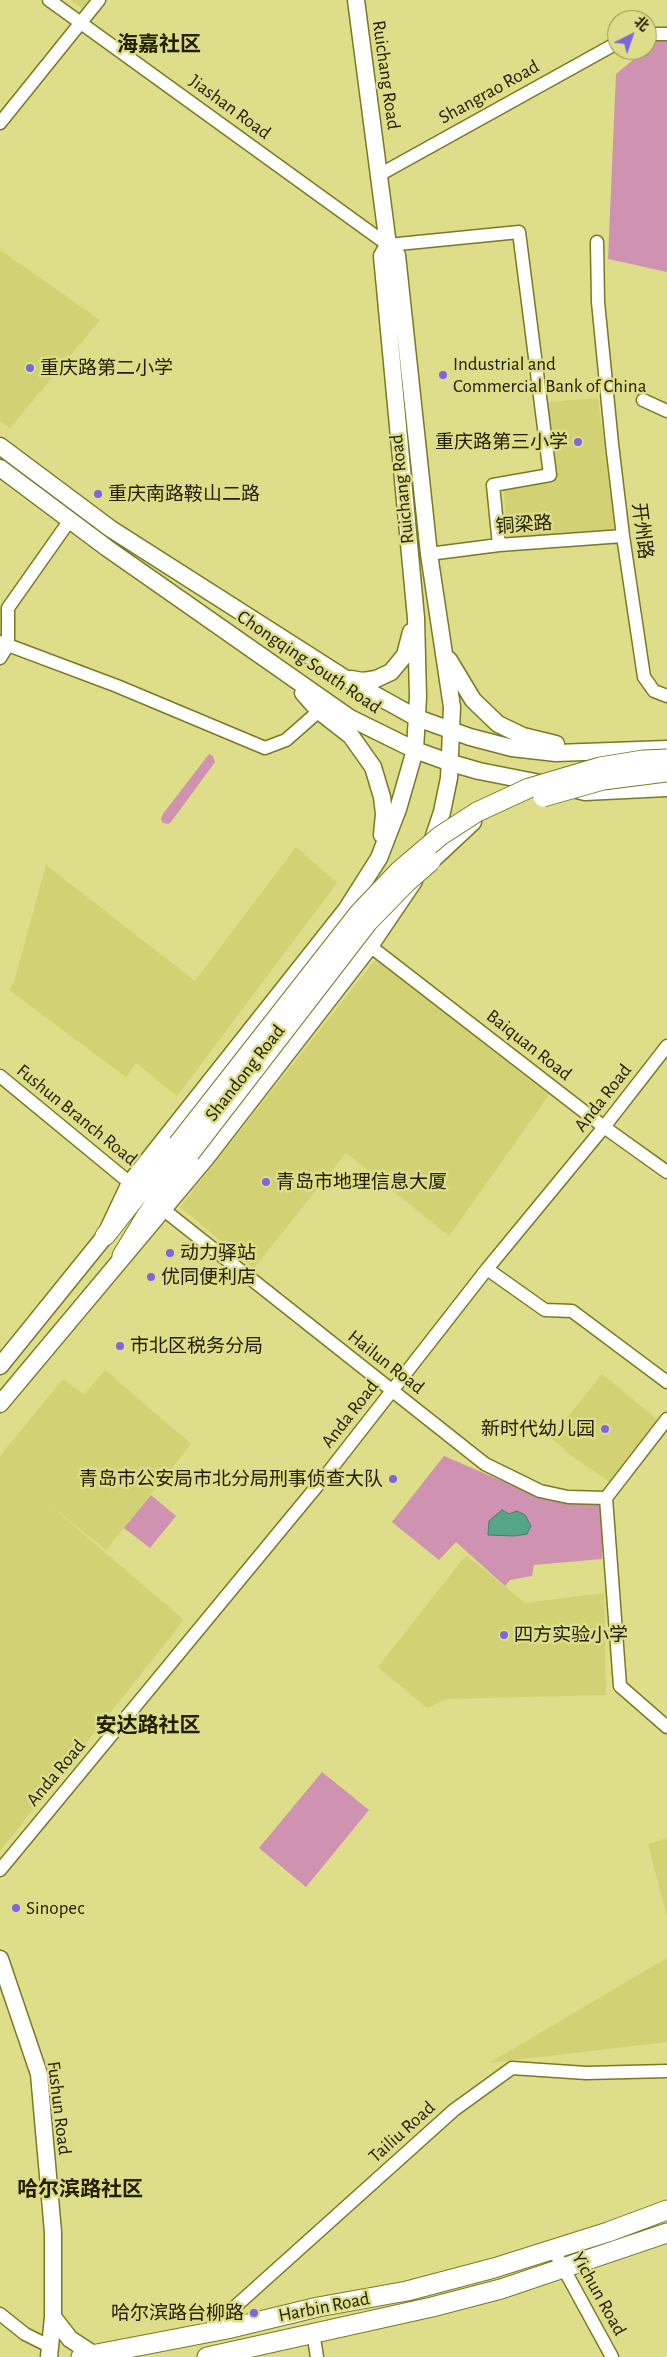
<!DOCTYPE html>
<meta charset="utf-8">
<style>
body{margin:0}
#map{position:relative;width:667px;height:2357px;overflow:hidden;background:#dedd89;font-family:"Alegreya Sans","Noto Sans SC",sans-serif}
canvas{display:block}
.north{position:absolute;left:607px;top:10px;width:50px;height:50px;box-sizing:border-box;background:#dedd89;border:1px solid #939152;border-radius:50%;rotate:41deg;font-size:14px;font-weight:700;line-height:20px;text-align:center;color:#222000}
.north::after{content:'';display:block;margin:auto;width:18px;height:22px;background:#7c66e1;clip-path:polygon(50% 0,100% 100%,50% 72%,0 100%)}
</style>
<div id="map">
<canvas width="667" height="2357"></canvas>
<div class="north">北</div>
</div>
<script>
const ctx = document.querySelector('canvas').getContext('2d');
ctx.lineJoin = 'round';
function fillPath(path, color) { ctx.fillStyle = color; ctx.fill(path, 'evenodd'); }
const shape = rows => new Path2D(rows.map(r => 'M' + r).join(''));
function strokePath(path, color, width, dash) { ctx.strokeStyle = color; ctx.lineWidth = width; ctx.lineCap = dash ? 'butt' : 'round'; ctx.setLineDash(dash || []); ctx.stroke(path); }
function write(font, color, halo, rows, align = 'center') {
  ctx.font = font + ' "Alegreya Sans","Noto Sans SC",sans-serif'; ctx.lineWidth = 5; ctx.setLineDash([]); ctx.textBaseline = 'middle'; ctx.strokeStyle = halo; ctx.fillStyle = color; for (const [text, x, y, turn = 0] of rows) {
    ctx.save(); ctx.translate(x, y); ctx.rotate((+turn || 0) * Math.PI / 180); ctx.textAlign = isNaN(turn) ? turn : align; if (halo) ctx.strokeText(text, 0, 0); ctx.fillText(text, 0, 0); ctx.restore();
  }
}
const built = shape([
 [70,0,91,0,83,9],
 [0,250,100,320,10,428,0,421],
 [598,398,615,531,509,542,503,487,554,483,548,402],
 [296,847,337,883,177,1096,136,1063,126,1077,9,990,14,982,46,865,195,981],
 [376,959,549,1095,449,1236,346,1153,254,1268,180,1207],
 [105,1370,191,1444,106,1550,46,1502,184,1620,0,1851,0,1456,63,1379,84,1395],
 [602,1374,658,1420,611,1483,573,1457,551,1438],
 [466,1555,525,1603,604,1593,606,1695,446,1699,427,1708,378,1667],
 [667,1838,667,1917,648,1844],
 [667,1958,667,2042,489,2063]
]);
const green = shape([
 [662,36,667,36,667,272,608,259,616,74],
 [209,754,213,756,215,762,171,822,168,824,163,823,161,819,163,814],
 [444,1456,519,1488,565,1501,604,1504,602,1559,534,1565,532,1576,510,1580,505,1586,456,1542,439,1560,392,1522],
 [151,1495,176,1516,150,1548,124,1528],
 [322,1772,369,1810,306,1887,259,1848]
]);
const water = shape([
 [502,1510,509,1514,517,1511,525,1515,531,1526,527,1534,514,1536,488,1535,489,1521,502,1510]
]);
const minor = shape([
 [49,0,388,245,519,232,550,475,493,485,499,545],
 [647,34,667,34],
 [0,123,99,0],
 [379,175,617,43],
 [597,242,598,302,612,444,623,536,644,677,654,691,667,696],
 [643,400,667,411],
 [429,554,499,545,623,536],
 [0,642,117,686,265,748,286,740,319,711],
 [0,658,8,645,8,608,70,520],
 [370,946,604,1127,667,1172],
 [0,1076,130,1183],
 [164,1210,485,1464,540,1491,568,1497,606,1498],
 [487,1269,545,1310,572,1311,667,1382],
 [667,1419,606,1498,620,1686,667,1727],
 [0,1870,327,1474,487,1269,604,1127,667,1046],
 [553,2249,612,2357],
 [0,2314,25,2334,49,2346],
 [208,2331,454,2110,512,2068,586,2073,667,2071],
 [313,2332,317,2357]
]);
const major = shape([
 [356,0,388,245,397,255,429,554,452,707,449,778,442,812,431,845],
 [0,446,111,529,343,677,417,718,470,737,512,748,556,753,667,749],
 [0,468,107,548,350,718,415,750,451,763,479,771,545,784],
 [449,660,473,700,498,724,523,736,556,744],
 [351,679,363,681,376,679,391,672,405,655,411,632],
 [303,693,319,711,351,736,373,767,382,797,384,814,382,835],
 [577,790,585,792,667,788],
 [427,865,473,822],
 [0,1366,105,1236,130,1183,346,910,379,858,398,809,415,750,418,697,416,618,382,256,388,245],
 [0,1404,206,1158,370,946,414,881],
 [0,1959,39,2074,53,2232,53,2317,49,2357],
 [53,2317,70,2339,93,2354]
]);
const highway = shape([
 [105,1236,178,1144],
 [122,1256,145,1218,190,1153],
 [81,2357,227,2329,318,2307,407,2291,494,2268,608,2232,667,2210],
 [207,2357,432,2307,501,2289,667,2233]
]);
const highwayBridge = shape([
 [543,797,603,780,667,772],
 [178,1144,359,913,399,871,440,836,477,812,529,788,600,767,643,760,667,759],
 [190,1153,368,922,407,882,431,861]
]);
const markers = [
 [30,368,5,"#7c66e1"],
 [443,375,5,"#7c66e1"],
 [578,442,5,"#7c66e1"],
 [98,494,5,"#7c66e1"],
 [266,1182,5,"#7c66e1"],
 [170,1253,5,"#7c66e1"],
 [151,1277,5,"#7c66e1"],
 [120,1346,5,"#7c66e1"],
 [605,1429,5,"#7c66e1"],
 [393,1479,5,"#7c66e1"],
 [504,1635,5,"#7c66e1"],
 [16,1908,5,"#7c66e1"],
 [254,2313,5,"#7c66e1"]
];
const streetNames = [
 ["Ruichang Road",386,75,82],
 ["Shangrao Road",489,92,-29],
 ["Jiashan Road",230,107,36],
 ["Ruichang Road",402,489,-96],
 ["铜梁路",524,525,-4],
 ["开州路",642,531,83],
 ["Chongqing South Road",309,662,34],
 ["Baiquan Road",529,1045,38],
 ["Shandong Road",245,1073,-52],
 ["Anda Road",603,1098,-52],
 ["Fushun Branch Road",77,1115,39],
 ["Hailun Road",386,1362,38],
 ["Anda Road",350,1414,-52],
 ["Anda Road",56,1773,-50],
 ["Fushun Road",59,2108,83],
 ["Tailiu Road",402,2132,-42],
 ["Yichun Road",599,2294,61],
 ["Harbin Road",324,2307,-11]
];
const poiNames = [
 ["Industrial and",453,364],
 ["Commercial Bank of China",453,386],
 ["重庆路第二小学",40,368],
 ["重庆路第三小学",568,442,"right"],
 ["重庆南路鞍山二路",108,494],
 ["青岛市地理信息大厦",276,1182],
 ["动力驿站",180,1253],
 ["优同便利店",161,1277],
 ["市北区税务分局",130,1346],
 ["新时代幼儿园",595,1429,"right"],
 ["青岛市公安局市北分局刑事侦查大队",383,1479,"right"],
 ["四方实验小学",514,1635],
 ["Sinopec",26,1908],
 ["哈尔滨路台柳路",244,2313,"right"]
];
const quarterNames = [
 ["海嘉社区",159,45],
 ["安达路社区",148,1726],
 ["哈尔滨路社区",80,2190]
];
fillPath(built, '#d2d173');
fillPath(green, '#cf93b1');
fillPath(water, '#55a689');
strokePath(water, '#467e60', 1);
strokePath(minor, '#7b7921', 15);
strokePath(major, '#7b7921', 19);
strokePath(highway, '#7b7921', 21);
strokePath(minor, '#fff', 12);
strokePath(major, '#fff', 16);
strokePath(highway, '#fff', 19);
strokePath(highwayBridge, '#7b7921', 21, []);
strokePath(highwayBridge, '#fff', 19);
for (const [x, y, r, color] of markers) { const dot = new Path2D(); dot.arc(x, y, r, 0, 2 * Math.PI); ctx.fillStyle = color; ctx.fill(dot); strokePath(dot, '#dedd89', 2); }
write('19px', '#222000', '#dedd89', streetNames);
write('19px', '#222000', '#dedd89', poiNames, 'left');
write('bold 21px', '#222000', '#dedd89', quarterNames);
</script>
